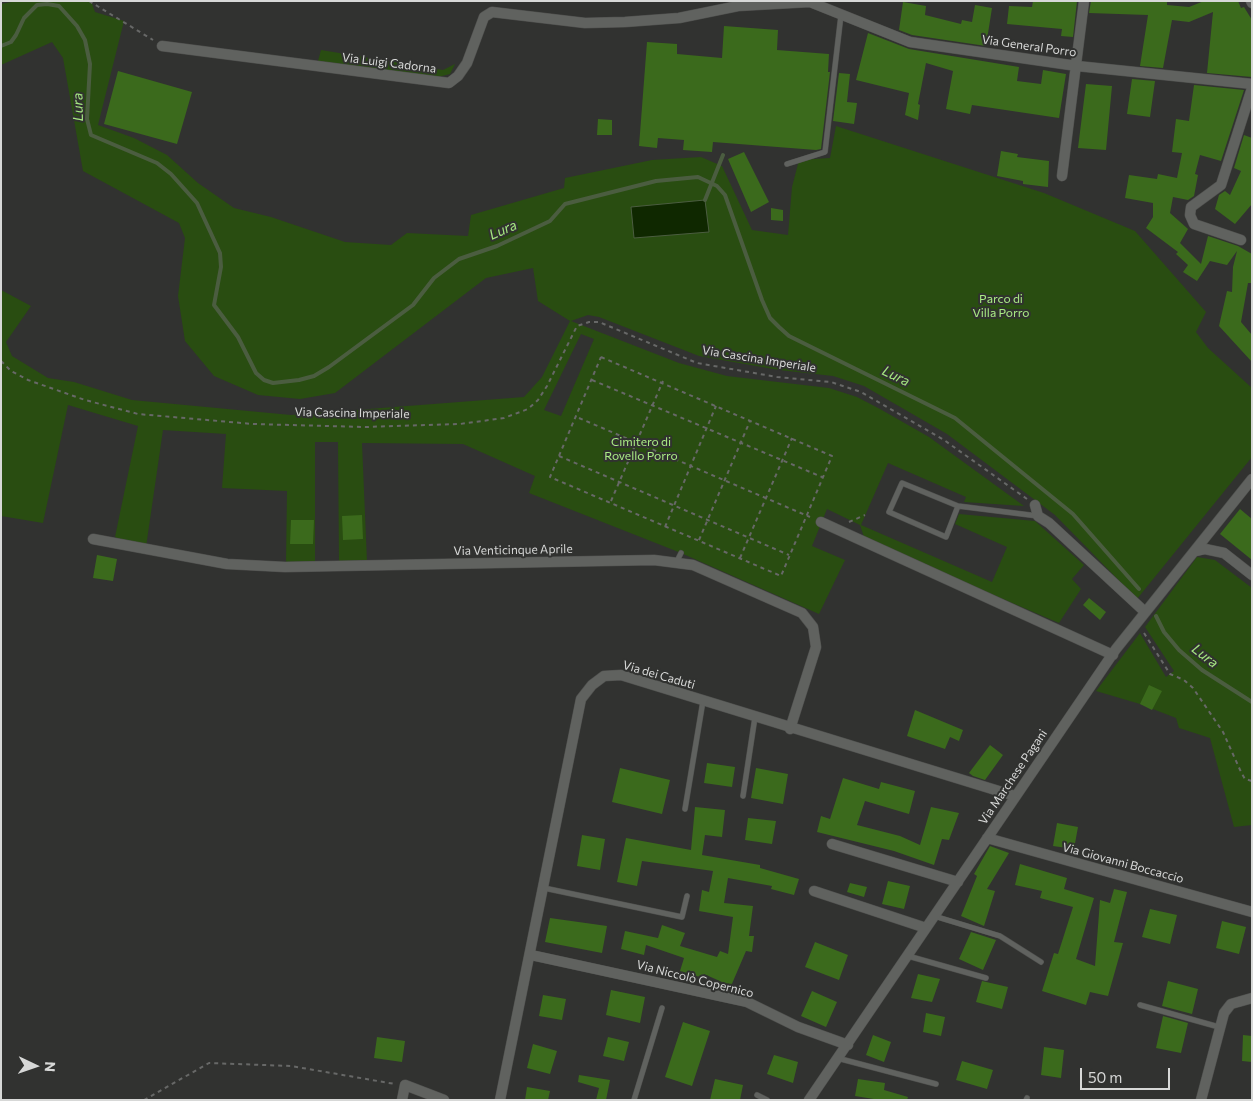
<!DOCTYPE html>
<meta charset="utf-8">
<style>
body{margin:0}
#map{position:relative;width:1253px;height:1101px;overflow:hidden;background:#313230;font-family:Commissioner,sans-serif}
canvas{display:block}
.frame{position:absolute;inset:0;border:2px solid #d7d8d7;pointer-events:none}
.north{position:absolute;left:10px;top:1041px;width:50px;height:50px;-webkit-text-stroke:4px #313230;paint-order:stroke;rotate:93deg;font-size:14px;font-weight:700;line-height:20px;text-align:center;color:#d7d8d7}
.north::after{content:'';display:block;margin:auto;width:18px;height:22px;background:#d7d8d7;clip-path:polygon(50% 0,100% 100%,50% 72%,0 100%)}
.scale{position:absolute;left:1080px;top:1068px;width:90px;height:22px;box-sizing:border-box;border:2px solid #d7d8d7;border-top:0;padding-left:6px;font-size:15px;line-height:18px;white-space:nowrap;color:#d7d8d7;-webkit-text-stroke:4px #313230;paint-order:stroke}
</style>
<div id="map">
<canvas width="1253" height="1101"></canvas>
<div class="frame"></div>
<div class="north">N</div>
<div class="scale">50 m</div>
</div>
<script>
const ctx = document.querySelector('canvas').getContext('2d');
ctx.lineJoin = 'round';
function fillPath(path, color) { ctx.fillStyle = color; ctx.fill(path, 'evenodd'); }
const shape = rows => new Path2D(rows.map(r => 'M' + r).join(''));
function strokePath(path, color, width, dash) { ctx.strokeStyle = color; ctx.lineWidth = width; ctx.lineCap = dash ? 'butt' : 'round'; ctx.setLineDash(dash || []); ctx.stroke(path); }
function write(font, color, halo, rows, align = 'center') {
  ctx.font = font + ' Commissioner,sans-serif'; ctx.lineWidth = 4; ctx.setLineDash([]); ctx.textBaseline = 'middle'; ctx.strokeStyle = halo; ctx.fillStyle = color; for (const [text, x, y, turn = 0] of rows) {
    ctx.save(); ctx.translate(x, y); ctx.rotate((+turn || 0) * Math.PI / 180); ctx.textAlign = isNaN(turn) ? turn : align; if (halo) ctx.strokeText(text, 0, 0); ctx.fillText(text, 0, 0); ctx.restore();
  }
}
const green = shape([
 [17,1,91,1,95,12,124,21,98,125,134,138,167,155,198,183,234,208,271,217,345,242,391,245,407,233,468,236,471,215,564,188,565,178,652,160,701,157,722,166,752,230,788,235,792,187,799,160,830,158,836,126,1044,193,1135,231,1206,312,1196,332,1208,348,1252,388,1252,457,1137,599,1055,515,947,434,864,386,833,376,779,370,699,356,599,317,588,315,571,321,679,363,727,376,829,388,857,397,880,409,929,437,1024,506,964,502,966,497,888,463,861,525,992,582,1007,547,955,524,959,514,1035,521,1084,565,1072,579,1081,589,1059,623,865,540,860,525,827,509,812,546,845,560,819,614,681,553,529,493,535,476,463,444,362,443,367,562,339,562,338,442,315,442,315,563,286,563,287,491,222,488,226,434,163,430,146,547,134,545,115,537,138,426,68,405,43,523,1,516,1,290,31,306,6,342,12,356,48,378,74,382,132,400,291,415,524,397,542,377,570,321,538,301,533,268,486,278,335,393,300,399,258,395,214,376,185,341,178,296,185,238,179,223,83,171,63,58,52,42,1,65,1,4],
 [581,334,594,339,561,416,544,410],
 [321,50,443,70,455,64,450,74,438,77,318,61],
 [1197,557,1215,560,1252,588,1252,825,1234,827,1210,738,1179,728,1176,718,1140,704,1096,691,1140,633,1166,677,1174,671,1145,627]
]);
const water = shape([
 [705,200,709,232,634,238,631,207,705,200]
]);
const stream = shape([
 [1,46,11,42,16,35,24,18,37,5,47,4,59,6,77,26,85,40,90,64,87,119,91,135,157,163,171,174,197,203,220,253,221,267,214,305,238,337,256,373,264,380,273,383,299,380,314,376,329,367,413,305,434,278,459,259,497,246,550,221,565,204,656,181,698,177,717,186,725,195,762,300,770,318,779,327,789,336,955,418,1073,514,1139,589],
 [705,200,723,155],
 [1156,616,1164,632,1179,650,1202,670,1252,702]
]);
const building = shape([
 [1033,1,1077,1,1073,37,1061,36,1062,29,1007,24,1009,6,1032,7],
 [1091,1,1167,1,1167,5,1189,7,1204,1,1238,1,1241,8,1244,7,1252,20,1252,77,1207,73,1213,12,1189,22,1172,20,1163,68,1140,66,1148,15,1089,13],
 [903,2,926,6,925,15,961,24,962,20,972,22,975,5,992,8,986,46,912,35,899,30],
 [724,26,778,30,777,50,829,54,828,72,830,72,821,149,816,150,713,142,712,152,683,150,684,140,658,138,657,148,639,146,647,42,677,44,677,54,722,58],
 [868,33,909,49,1019,67,1017,81,1041,84,1043,70,1066,74,1059,118,972,105,970,114,946,109,953,71,926,63,918,104,920,105,918,120,905,115,909,93,856,80],
 [118,71,192,92,177,144,104,124],
 [839,73,850,74,847,102,857,103,854,124,833,121],
 [1132,79,1155,81,1150,117,1127,114],
 [1086,84,1112,86,1106,150,1078,148],
 [1194,85,1244,90,1221,161,1200,155,1195,174,1198,175,1194,196,1188,200,1173,197,1170,213,1188,229,1180,243,1201,264,1208,236,1238,246,1252,254,1252,283,1248,283,1241,322,1252,335,1252,362,1219,326,1227,291,1232,292,1233,267,1237,251,1227,265,1210,261,1197,281,1183,272,1188,265,1176,254,1178,252,1146,228,1153,217,1153,203,1125,198,1129,175,1157,179,1158,174,1177,178,1182,153,1172,152,1176,119,1189,121],
 [598,119,612,120,612,135,597,135],
 [1244,135,1252,138,1252,204,1235,224,1215,209,1219,195,1225,191,1230,195,1241,171,1234,168],
 [1001,151,1018,154,1017,157,1049,161,1048,187,1023,184,1023,181,997,176],
 [744,152,769,202,751,212,728,159],
 [771,208,783,210,783,221,771,220],
 [1240,509,1252,519,1252,560,1220,534],
 [362,515,363,539,343,540,342,516],
 [291,520,314,520,313,544,290,544],
 [97,555,117,559,113,581,93,578],
 [1089,598,1106,612,1100,620,1083,605],
 [1149,685,1162,691,1152,710,1140,704],
 [915,710,963,730,959,741,950,737,945,749,907,736],
 [990,745,1003,755,985,780,973,776,969,773],
 [707,763,735,767,732,787,704,783],
 [620,768,670,780,662,814,612,802],
 [756,768,788,774,783,804,751,798],
 [843,778,879,789,881,782,915,791,909,814,865,801,857,825,900,836,920,845,931,807,959,813,949,840,942,839,934,865,894,851,817,832,821,816,830,819],
 [695,807,725,810,722,837,705,835,702,855,760,865,760,868,799,879,794,895,771,889,772,886,728,878,724,903,753,906,749,936,754,936,752,952,746,951,731,986,704,974,703,978,680,971,684,958,646,945,644,955,621,949,625,931,658,938,662,925,685,933,680,946,717,957,720,951,728,954,733,917,699,911,702,890,709,892,713,871,642,861,637,886,617,882,626,838,691,850],
 [748,818,776,821,772,844,745,840],
 [1057,823,1078,827,1074,849,1053,846],
 [582,835,605,839,600,870,577,866],
 [990,846,1009,853,987,889,995,891,984,926,961,916,977,876,974,874],
 [1020,864,1067,878,1064,889,1094,898,1076,959,1095,966,1100,900,1110,903,1114,889,1127,892,1114,942,1123,943,1108,996,1090,992,1086,1005,1042,991,1054,953,1058,954,1073,907,1040,898,1042,891,1015,885],
 [888,881,910,886,904,909,882,904],
 [850,883,867,887,864,897,847,892],
 [1150,909,1177,915,1170,944,1142,937],
 [550,918,607,926,602,953,545,942],
 [1222,921,1246,927,1239,954,1216,948],
 [971,932,996,940,983,970,959,959],
 [815,942,848,955,839,980,805,967],
 [918,974,940,979,932,1002,911,998],
 [982,981,1008,987,1002,1009,976,1002],
 [1168,981,1198,989,1192,1014,1162,1006],
 [611,990,645,997,640,1023,606,1015],
 [812,991,837,1002,826,1027,801,1016],
 [543,995,566,999,562,1020,539,1016],
 [926,1013,945,1017,941,1036,923,1032],
 [1163,1016,1188,1023,1181,1053,1156,1048],
 [683,1022,710,1031,692,1086,665,1077],
 [873,1035,891,1042,884,1062,866,1055],
 [1243,1035,1252,1036,1252,1062,1242,1061],
 [377,1037,405,1041,402,1062,374,1058],
 [608,1037,629,1042,624,1061,603,1056],
 [533,1044,557,1051,550,1074,527,1068],
 [1044,1047,1064,1050,1061,1078,1041,1075],
 [774,1055,798,1062,793,1083,767,1074],
 [962,1061,993,1070,987,1089,956,1080],
 [579,1075,610,1080,606,1100,596,1100,599,1088,578,1082],
 [715,1079,743,1085,740,1100,710,1100],
 [858,1079,885,1083,884,1090,908,1097,907,1100,880,1100,855,1096],
 [527,1087,550,1091,548,1100,525,1100]
]);
const path = shape([
 [89,1,153,40],
 [601,357,832,456,781,576,550,477,601,357],
 [1,361,11,371,28,380,85,400,138,414,253,424,365,427,460,424,504,418,528,409,538,400,547,386,577,326,589,322,599,322,697,363,777,377,831,382,861,392,944,440,1027,499],
 [592,380,822,477],
 [579,418,810,517],
 [559,456,789,555],
 [611,501,663,381],
 [849,522,865,515],
 [665,527,716,406],
 [699,540,750,421],
 [740,558,792,438],
 [1144,633,1170,674,1184,680,1193,688,1223,732,1241,772,1245,779,1252,781],
 [1,1100,3,1100],
 [144,1100,209,1063,291,1066,395,1084]
]);
const lane = shape([
 [787,164,825,152,841,15],
 [958,506,946,537,889,512,902,483,958,506,1038,516],
 [676,563,681,553],
 [743,796,755,717],
 [685,809,703,701],
 [544,888,682,917,687,896],
 [934,916,1000,936,1041,962],
 [908,956,986,978],
 [1140,1005,1219,1027],
 [837,1058,936,1084],
 [757,1095,767,1100],
 [634,1100,662,1008],
 [1026,1100,1027,1098]
]);
const street = shape([
 [1251,1,1252,3],
 [162,46,449,83,458,76,467,63,484,17,492,12,585,23,625,22,679,18,738,6,810,2,910,42,1077,66,1252,84],
 [1062,176,1084,1],
 [1241,240,1194,224,1190,215,1191,207,1221,185,1252,88],
 [1035,505,1038,516,1049,523,1144,611],
 [821,522,1113,655],
 [93,539,227,564,285,567,654,560,693,565,802,613,813,627,816,647,790,729],
 [1196,551,1205,549,1224,553,1252,575],
 [987,838,1252,912],
 [832,844,958,882],
 [814,891,926,928],
 [531,955,747,1002,798,1027,848,1045],
 [402,1100,405,1085,444,1100],
 [500,1100,581,699,592,685,604,676,621,675,1015,796],
 [809,1100,1116,649,1252,479],
 [1201,1100,1224,1013,1231,1004,1252,998]
]);
const streetNames = [
 ["Via General Porro",1029,46,8],
 ["Via Luigi Cadorna",389,63,7],
 ["Via Cascina Imperiale",759,359,9],
 ["Via Cascina Imperiale",352,413,1],
 ["Via Venticinque Aprile",513,550,-1],
 ["Via dei Caduti",659,675,16],
 ["Via Marchese Pagani",1013,777,-56],
 ["Via Giovanni Boccaccio",1123,863,15],
 ["Via Niccolò Copernico",695,979,14]
];
const parkNames = [
 ["Parco di",1001,299],
 ["Villa Porro",1001,313],
 ["Cimitero di",641,442],
 ["Rovello Porro",641,456]
];
const waterNames = [
 ["Lura",78,107,-91],
 ["Lura",503,230,-24],
 ["Lura",896,376,26],
 ["Lura",1205,656,38]
];
fillPath(green, '#294d11');
fillPath(water, '#0f2800');
strokePath(water, '#4b5d40', 1);
strokePath(stream, '#4b5d40', 4);
fillPath(building, '#3b6a1c');
strokePath(lane, '#4e4f4d', 6);
strokePath(street, '#4e4f4d', 11);
strokePath(path, '#676867', 2, [4, 4]);
strokePath(lane, '#60625f', 5);
strokePath(street, '#60625f', 10);
write('12px', '#d7d8d7', '#313230', streetNames);
write('12px', '#aaec85', '#313230', parkNames);
write('italic 14px', '#a5e781', '#313230', waterNames);
</script>
